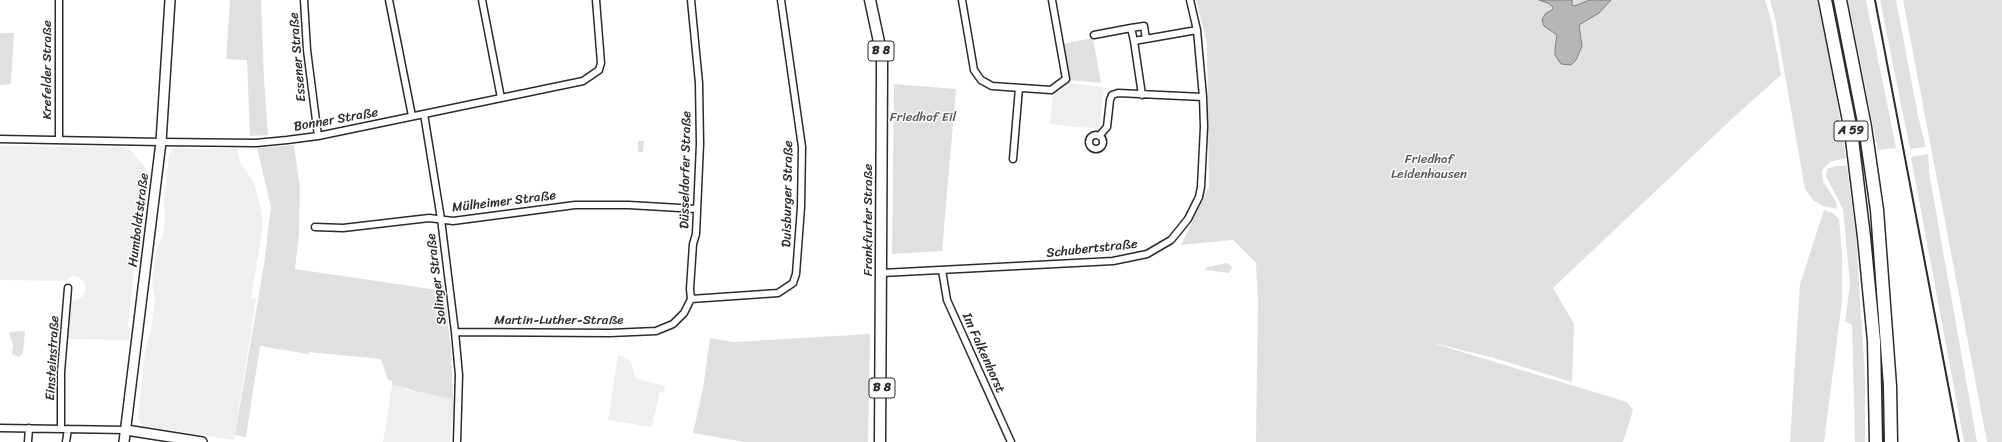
<!DOCTYPE html>
<meta charset="utf-8">
<style>
body{margin:0}
canvas{display:block;background:#fff}
</style>
<canvas width="2002" height="442"></canvas>
<script>
const ctx = document.querySelector('canvas').getContext('2d');
ctx.lineJoin = 'round';
function fillPath(path, color) { ctx.fillStyle = color; ctx.fill(path, 'evenodd'); }
const shape = rows => new Path2D(rows.map(r => 'M' + r).join(''));
function strokePath(path, color, width, dash) { ctx.strokeStyle = color; ctx.lineWidth = width; ctx.lineCap = dash ? 'butt' : 'round'; ctx.setLineDash(dash || []); ctx.stroke(path); }
function write(font, color, halo, rows, align = 'center') {
  ctx.font = font + ' Sriracha,sans-serif'; ctx.lineWidth = 3; ctx.setLineDash([]); ctx.textBaseline = 'middle'; ctx.strokeStyle = halo; ctx.fillStyle = color; for (const [text, x, y, turn = 0] of rows) {
    ctx.save(); ctx.translate(x, y); ctx.rotate((+turn || 0) * Math.PI / 180); ctx.textAlign = isNaN(turn) ? turn : align; if (halo) ctx.strokeText(text, 0, 0); ctx.fillText(text, 0, 0); ctx.restore();
  }
}
const built = shape([
 [1066,83,1103,87,1104,90,1099,129,1050,124,1053,93],
 [0,146,128,147,144,166,149,176,144,221,138,233,128,326,130,332,129,340,68,339,71,302,82,297,86,289,85,282,78,277,72,276,66,281,0,280],
 [174,148,237,149,240,162,254,183,262,214,263,225,251,298,256,299,234,440,145,426,141,424,138,419,145,350,151,330,155,299,152,282,156,252,163,234,165,221,164,202,169,154],
 [618,355,626,358,631,362,635,377,637,379,665,386,664,393,660,392,652,427,608,420],
 [392,385,403,386,407,390,418,393,420,392,454,399,453,419,450,442,383,442]
]);
const green = shape([
 [230,0,261,0,264,80,268,135,250,136,247,60,226,59],
 [1196,0,1539,0,1548,3,1553,7,1552,10,1549,11,1557,37,1554,52,1561,64,1565,65,1573,63,1580,52,1582,39,1579,32,1579,25,1599,13,1611,0,1765,0,1771,20,1781,75,1734,117,1553,288,1574,324,1572,382,1494,358,1429,342,1627,402,1633,410,1623,442,1256,442,1258,301,1256,263,1233,240,1181,245,1209,187,1207,43],
 [1572,0,1589,0,1575,6,1572,5],
 [1770,0,1817,0,1834,82,1846,158,1830,162,1823,169,1822,172,1823,181,1836,202,1837,209,1823,206,1814,201,1805,189,1775,18],
 [1848,0,1866,0,1896,148,1878,150],
 [1880,0,1896,0,1918,116,1926,147,1910,149],
 [1903,0,2002,0,2002,442,1987,442],
 [0,33,14,33,11,84,0,85],
 [1093,38,1101,83,1069,80,1063,44],
 [894,84,956,89,942,251,892,254],
 [638,141,644,141,643,152,638,152],
 [294,145,300,188,299,234,295,269,444,291,451,350,453,399,420,392,419,393,404,387,392,385,392,381,388,380,381,359,309,352,308,354,260,346,246,437,235,435,264,264,271,207,257,148],
 [1928,154,1930,178,1977,442,1964,442,1911,157],
 [1836,166,1847,166,1856,237,1865,377,1865,442,1855,442,1852,325,1845,321,1850,284,1843,209,1826,176,1827,169],
 [1824,210,1833,213,1839,219,1842,254,1842,301,1824,442,1790,442,1800,284],
 [1227,263,1232,267,1229,273,1205,270,1207,267],
 [25,331,23,351,22,355,19,357,12,354,13,344,9,334,10,332],
 [870,334,868,442,744,442,693,433,703,389,710,338,733,342]
]);
const water = shape([
 [1539,0,1572,0,1572,5,1575,6,1589,0,1611,0,1599,13,1579,25,1582,46,1576,60,1571,65,1561,64,1555,55,1555,48,1557,35,1544,26,1542,20,1546,13,1552,10,1553,7,1548,3,1539,0]
]);
const street = shape([
 [304,0,307,50,318,136],
 [389,0,412,116],
 [482,0,501,98],
 [962,0,974,70,981,80,992,86,1051,90,1066,79,1052,0],
 [1131,28,1144,26,1146,39],
 [1094,35,1131,28,1134,41,1197,30],
 [1134,41,1142,95],
 [424,114,441,219,455,332,459,375,457,442],
 '1089 142a7 7 0 1 1 14 0a7 7 0 1 1-14 0Z',
 [1099,136,1107,127,1110,100,1112,95,1118,93,1203,97],
 [0,139,161,142,256,143,287,140,318,136,583,81,599,70,601,63,596,0],
 [59,140,59,0],
 [1013,159,1019,88],
 [315,227,343,228,429,218,453,221,575,205,629,205,697,209],
 [942,270,947,300,1011,442],
 [882,273,1113,261,1147,254,1171,240,1188,219,1199,197,1201,187,1204,127,1203,97,1197,30,1190,0],
 [691,299,778,293,793,283,796,274,801,207,802,147,781,0],
 [455,332,610,333,656,331,673,324,684,313,691,299,690,289,693,244,696,234,700,144,699,83,691,0],
 [0,428,126,430],
 [61,429,61,372,68,288],
 [28,442,29,428],
 [66,442,68,429]
]);
const secondary = shape([
 [126,430,202,442],
 [124,442,161,142,170,0]
]);
const primary = shape([
 [870,0,882,56,882,72,880,442]
]);
const highway = shape([
 [1825,0,1851,131,1864,237,1874,341,1876,442],
 [1840,0,1865,127,1877,210,1890,386,1891,442]
]);
const rail = shape([
 [1875,0,1959,442]
]);
const shields = [
 [881,51,26],
 [1851,131,34],
 [882,388,26]
];
const shieldNames = [
 ["B 8",881,51],
 ["A 59",1851,131],
 ["B 8",882,388]
];
const streetNames = [
 ["Essener Straße",298,57,-95],
 ["Krefelder Straße",48,70,-90],
 ["Bonner Straße",336,120,-10],
 ["Düsseldorfer Straße",686,170,-89],
 ["Duisburger Straße",788,194,-89],
 ["Mülheimer Straße",504,202,-7],
 ["Humboldtstraße",139,220,-83],
 ["Frankfurter Straße",869,220,-90],
 ["Schubertstraße",1092,249,-6],
 ["Solinger Straße",437,279,-97],
 ["Martin-Luther-Straße",559,321],
 ["Im Falkenhorst",983,353,66],
 ["Einsteinstraße",53,358,-87]
];
const parkNames = [
 ["Friedhof Eil",923,118],
 ["Friedhof",1429,160],
 ["Leidenhausen",1429,175]
];
fillPath(built, '#efefef');
fillPath(green, '#e0e0e0');
fillPath(water, '#b6b6b6');
strokePath(water, '#7e7e7e', 1);
strokePath(street, '#2b2b2b', 9);
strokePath(secondary, '#2b2b2b', 12);
strokePath(primary, '#2b2b2b', 13);
strokePath(highway, '#2b2b2b', 15);
strokePath(street, '#fff', 6);
strokePath(secondary, '#fff', 9);
strokePath(primary, '#fff', 10);
strokePath(highway, '#fff', 12);
strokePath(rail, '#2b2b2b', 2);
for (const [x, y, w] of shields) { const box = new Path2D(); box.roundRect(x - w / 2, y - 10, w, 20, 3); ctx.fillStyle = '#fff'; ctx.fill(box); strokePath(box, '#2b2b2b', 1); }
write('bold 12px', '#2b2b2b', null, shieldNames);
write('13px', '#2b2b2b', '#fff', streetNames);
write('13px', '#585858', '#fff', parkNames);
</script>
